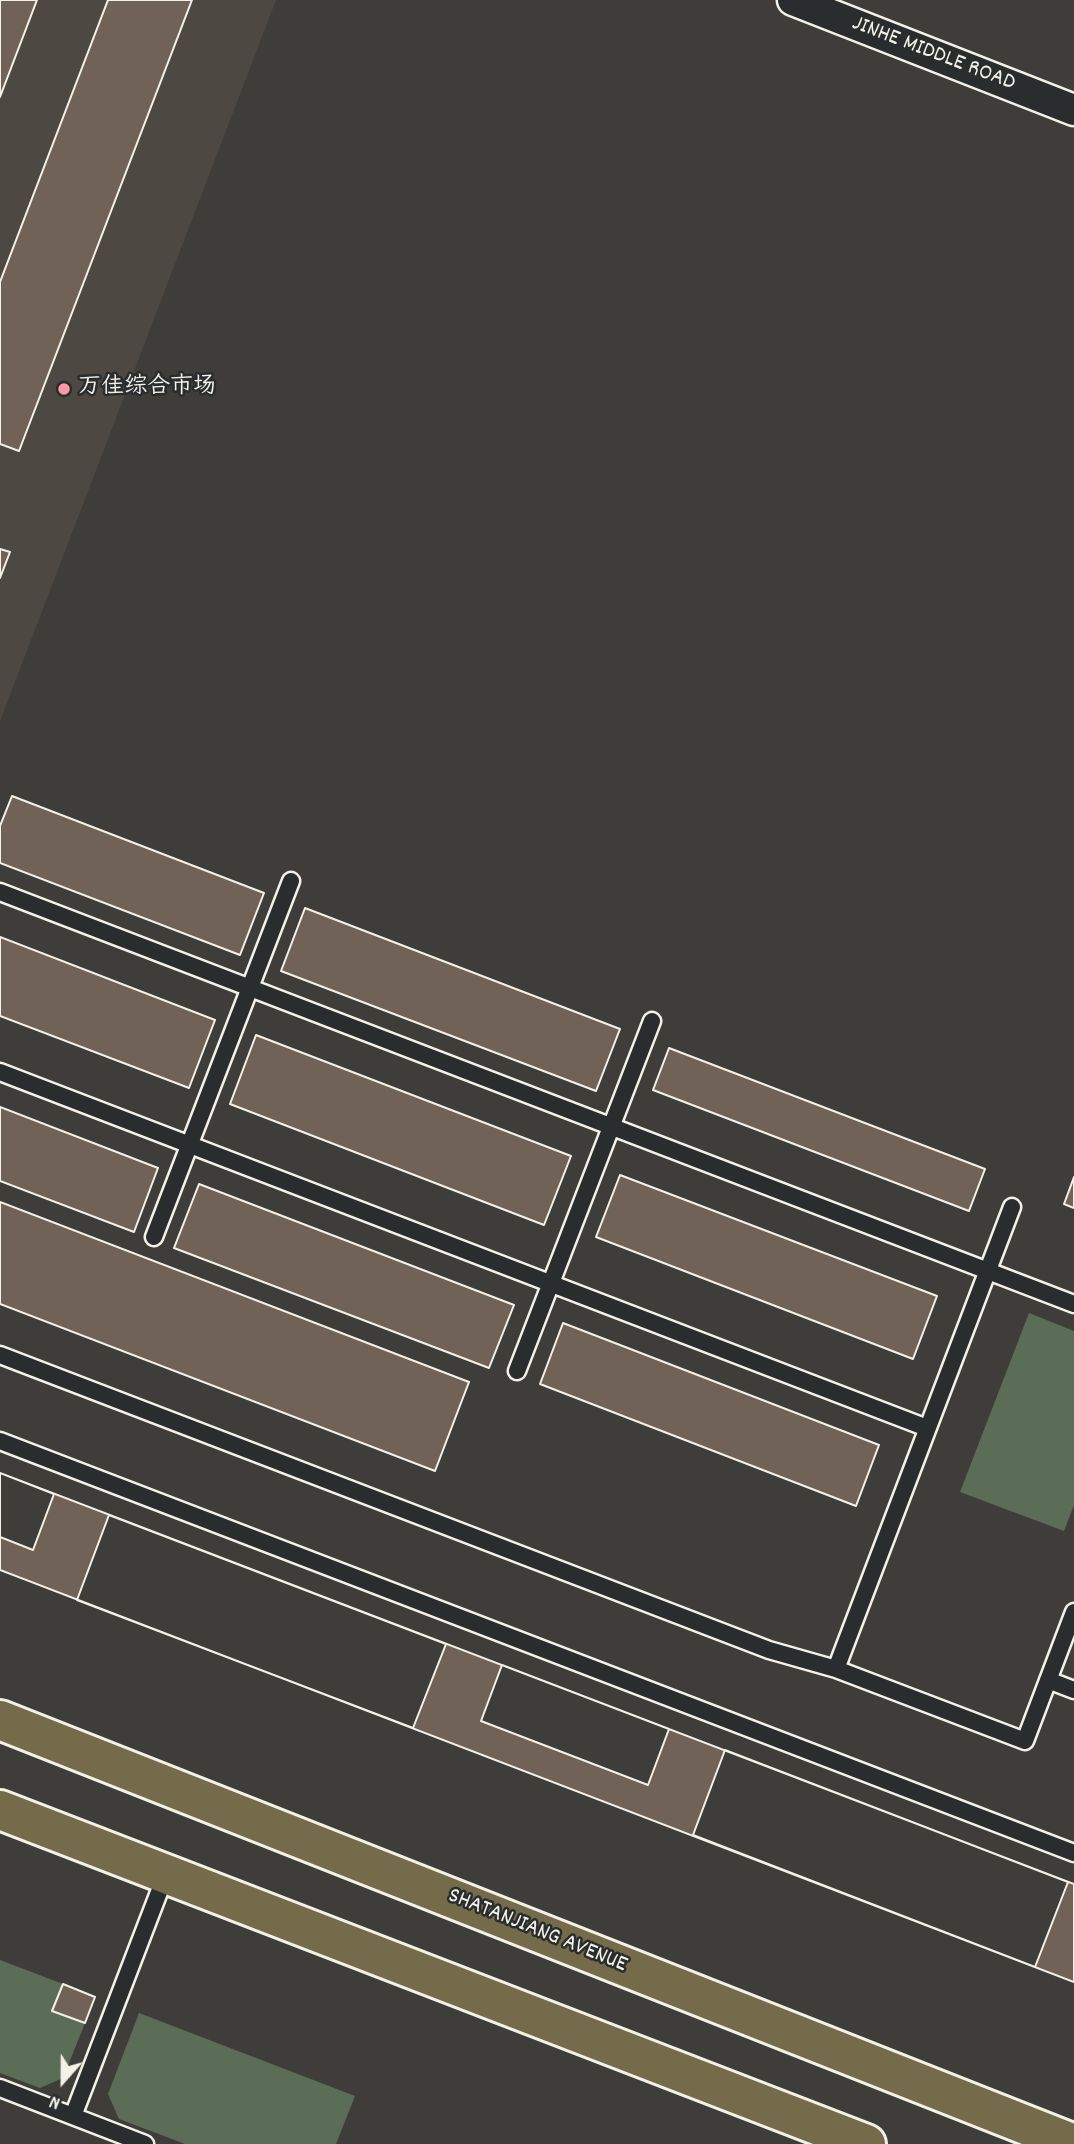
<!DOCTYPE html>
<meta charset="utf-8">
<style>
body{margin:0}
#map{position:relative;width:1074px;height:2144px;overflow:hidden;background:#3f3d3a;font-family:Dekko,sans-serif}
canvas{display:block}
.north{position:absolute;left:28px;top:2046px;width:70px;height:70px;-webkit-text-stroke:5px #2a2d2e;paint-order:stroke;rotate:201deg;font-size:19px;font-weight:700;line-height:28px;text-align:center;color:#f4f1e8}
.north::after{content:'';display:block;margin:auto;width:24px;height:32px;background:#f4f1e8;clip-path:polygon(50% 0,100% 100%,50% 72%,0 100%)}
</style>
<div id="map">
<canvas width="1074" height="2144"></canvas>
<div class="north">N</div>
</div>
<script>
const ctx = document.querySelector('canvas').getContext('2d');
ctx.lineJoin = 'round';
function fillPath(path, color) { ctx.fillStyle = color; ctx.fill(path, 'evenodd'); }
const shape = rows => new Path2D(rows.map(r => 'M' + r).join(''));
function strokePath(path, color, width, dash) { ctx.strokeStyle = color; ctx.lineWidth = width; ctx.lineCap = dash ? 'butt' : 'round'; ctx.setLineDash(dash || []); ctx.stroke(path); }
function write(font, color, halo, rows, align = 'center') {
  ctx.font = font + ' Dekko,"LXGW WenKai TC",sans-serif'; ctx.lineWidth = 5; ctx.setLineDash([]); ctx.textBaseline = 'middle'; ctx.strokeStyle = halo; ctx.fillStyle = color; for (const [text, x, y, turn = 0] of rows) {
    ctx.save(); ctx.translate(x, y); ctx.rotate((+turn || 0) * Math.PI / 180); ctx.textAlign = isNaN(turn) ? turn : align; if (halo) ctx.strokeText(text, 0, 0); ctx.fillText(text, 0, 0); ctx.restore();
  }
}
const built = shape([
 [0,0,276,0,0,721]
]);
const green = shape([
 [1029,1313,1074,1331,1074,1505,1064,1531,960,1492],
 [0,1960,63,1984,53,2011,85,2023,63,2078,40,2088,0,2073],
 [139,2013,355,2096,336,2144,185,2144,119,2119,108,2094]
]);
const building = shape([
 [0,0,37,0,0,97,0,0],
 [108,0,192,0,19,451,0,444,0,282,108,0],
 [0,549,10,552,0,578,0,549],
 [12,796,264,893,240,955,0,863,0,826,12,796],
 [305,908,620,1029,596,1091,281,971,305,908],
 [0,937,215,1020,189,1088,0,1016,0,937],
 [256,1035,571,1156,544,1225,230,1104,256,1035],
 [669,1048,985,1169,969,1211,653,1090,669,1048],
 [0,1107,158,1168,134,1232,0,1181,0,1107],
 [620,1175,937,1296,913,1359,596,1237,620,1175],
 [1074,1177,1074,1208,1064,1204,1074,1177],
 [199,1184,514,1305,489,1368,174,1248,199,1184],
 [0,1202,469,1382,435,1471,0,1304,0,1202],
 [563,1323,879,1445,856,1506,540,1384,563,1323],
 [0,1473,54,1494,33,1550,0,1537,0,1473],
 [0,1473,1074,1884,1074,1982,0,1570,0,1473],
 [109,1515,446,1644,413,1728,77,1600,109,1515],
 [502,1665,669,1729,648,1785,481,1721,502,1665],
 [725,1750,1068,1882,1035,1967,693,1835,725,1750],
 [63,1984,95,1997,85,2023,52,2011,63,1984]
]);
const service = shape([
 [0,892,1074,1304],
 [0,1072,927,1428],
 [154,1237,291,881],
 [0,1355,769,1650,836,1669,1012,1207],
 [517,1371,652,1021],
 [0,1441,1074,1853],
 [836,1669,1025,1741,1074,1612],
 [1048,1680,1074,1690],
 [0,2088,145,2144],
 [73,2116,166,1874]
]);
const minor = shape([
 [793,0,1074,110]
]);
const primary = shape([
 [0,1720,1074,2144],
 [0,1810,866,2144]
]);
const markers = [
 [64,389,7,"#ff9aa2"]
];
const streetNames = [
 ["JINHE MIDDLE ROAD",933,55,21],
 ["SHATANJIANG AVENUE",537,1932,22]
];
const poiNames = [
 ["万佳综合市场",78,389]
];
fillPath(built, '#4e4842');
fillPath(green, '#5b6d57');
fillPath(building, '#706256');
strokePath(building, '#f4f1e8', 2);
strokePath(service, '#f4f1e8', 21);
strokePath(minor, '#f4f1e8', 35);
strokePath(primary, '#f4f1e8', 44);
strokePath(service, '#2a2d2e', 16);
strokePath(minor, '#2a2d2e', 30);
strokePath(primary, '#746b4b', 38);
for (const [x, y, r, color] of markers) { const dot = new Path2D(); dot.arc(x, y, r, 0, 2 * Math.PI); ctx.fillStyle = color; ctx.fill(dot); strokePath(dot, '#2a2d2e', 2.5); }
write('23px', '#f4f1e8', '#2a2d2e', streetNames);
write('23px', '#f4f1e8', '#2a2d2e', poiNames, 'left');
</script>
